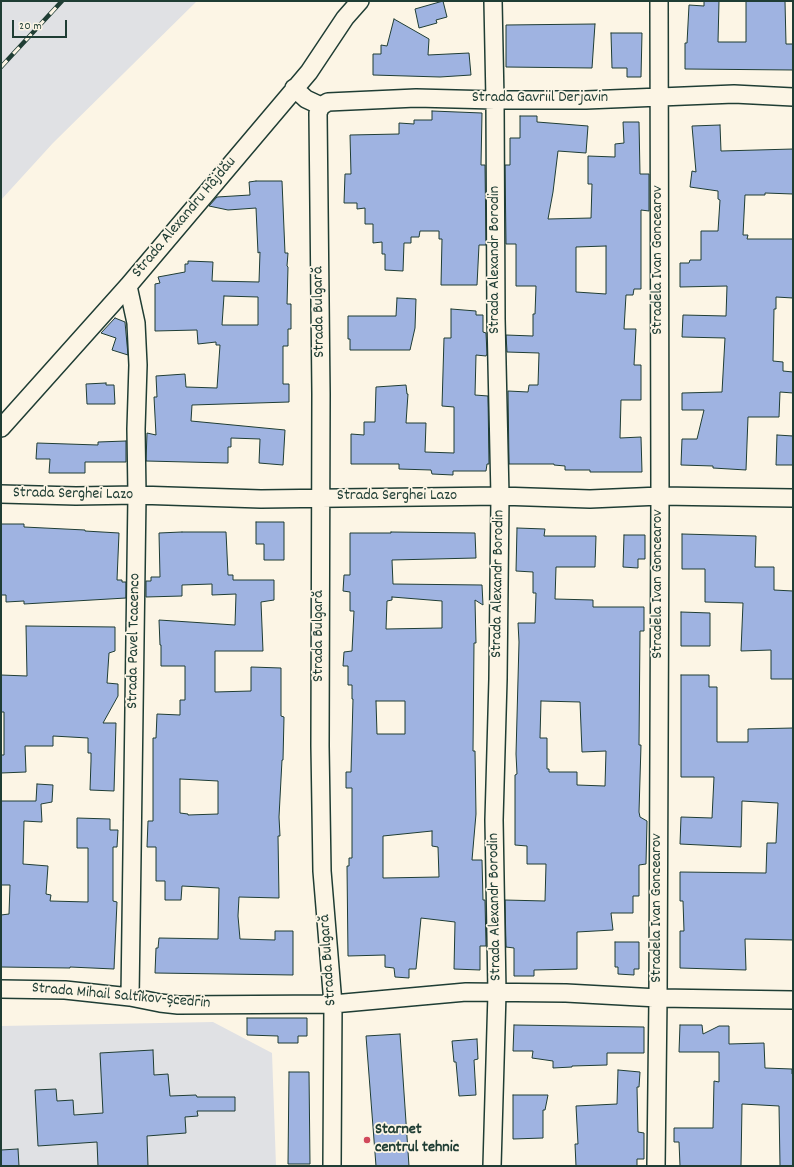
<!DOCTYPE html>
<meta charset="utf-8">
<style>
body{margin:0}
#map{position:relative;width:794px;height:1167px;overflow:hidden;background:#fcf5e5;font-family:Dekko,sans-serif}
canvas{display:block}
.frame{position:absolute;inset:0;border:2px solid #1f3d34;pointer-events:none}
.scale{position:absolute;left:12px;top:20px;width:55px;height:18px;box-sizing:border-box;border:2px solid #1f3d34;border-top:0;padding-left:5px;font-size:12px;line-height:14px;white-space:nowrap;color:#1f3d34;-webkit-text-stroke:3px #fcf5e5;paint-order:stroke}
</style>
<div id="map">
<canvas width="794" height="1167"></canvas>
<div class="frame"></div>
<div class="scale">20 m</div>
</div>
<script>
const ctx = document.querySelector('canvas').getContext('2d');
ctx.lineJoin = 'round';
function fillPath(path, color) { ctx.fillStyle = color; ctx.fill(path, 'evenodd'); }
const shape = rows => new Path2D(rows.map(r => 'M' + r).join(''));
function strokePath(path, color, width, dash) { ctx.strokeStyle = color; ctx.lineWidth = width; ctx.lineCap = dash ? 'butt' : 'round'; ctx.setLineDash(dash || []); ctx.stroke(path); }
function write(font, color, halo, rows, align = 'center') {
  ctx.font = font + ' Dekko,sans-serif'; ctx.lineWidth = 3.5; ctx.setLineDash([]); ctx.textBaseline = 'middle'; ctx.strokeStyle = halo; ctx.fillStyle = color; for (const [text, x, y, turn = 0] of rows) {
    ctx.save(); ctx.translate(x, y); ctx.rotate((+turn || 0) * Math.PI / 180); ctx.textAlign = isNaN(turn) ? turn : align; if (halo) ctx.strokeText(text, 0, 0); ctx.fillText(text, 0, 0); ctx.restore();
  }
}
const built = shape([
 [1,1,197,1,53,143,1,200],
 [213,1022,272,1053,276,1166,1,1166,1,1026]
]);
const building = shape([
 [443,1,447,17,436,20,437,23,419,28,415,9,443,1],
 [704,1,719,1,718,42,746,42,746,1,785,1,786,44,793,44,793,70,685,69,685,43,687,43,689,5,704,6,704,1],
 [394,19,429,39,428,55,469,53,471,75,440,77,373,75,373,54,381,54,381,45,387,46,394,19],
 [595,24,592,68,506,67,506,25,595,24],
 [611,33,642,33,641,77,627,77,627,68,612,68,611,33],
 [432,111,482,113,481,165,485,165,486,245,479,245,477,285,441,285,442,239,439,239,439,231,420,231,419,237,411,237,411,243,404,243,403,271,385,270,385,254,382,254,382,242,373,243,373,224,365,224,365,208,357,209,357,203,344,203,345,174,351,174,350,135,399,134,399,123,414,124,414,120,432,120,432,111],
 [520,116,537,116,537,122,588,126,586,153,558,151,553,192,548,219,591,218,592,184,588,184,588,156,615,157,615,144,624,143,623,122,639,122,640,174,649,174,649,211,641,210,641,289,634,289,633,295,626,295,624,329,636,329,634,365,641,365,641,400,621,400,620,438,641,437,642,472,590,472,590,470,565,470,565,466,554,465,554,464,509,464,508,391,528,392,529,385,538,385,539,353,507,352,506,335,533,336,533,314,535,314,536,286,516,286,516,244,506,244,505,165,510,165,510,138,520,138,520,116],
 [606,246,606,294,576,292,576,247,606,246],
 [720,125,721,151,793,149,793,194,765,193,765,195,745,195,743,235,748,235,747,239,793,239,793,298,776,297,776,309,774,309,773,361,783,362,783,371,793,372,793,393,780,392,779,417,748,417,746,470,713,468,713,466,681,465,682,439,697,439,704,410,682,410,682,393,722,392,725,338,682,337,683,315,726,316,727,286,680,287,680,263,689,263,690,260,701,260,701,231,718,231,720,200,718,199,718,191,690,187,692,171,696,172,692,126,720,125],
 [256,181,282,181,285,253,288,253,287,266,288,267,287,304,291,304,291,329,288,329,288,346,283,346,283,384,289,384,289,402,192,405,191,421,285,430,283,465,259,463,260,439,231,438,231,447,228,447,228,463,146,461,147,433,156,435,154,397,157,397,156,376,185,374,186,387,217,388,220,345,216,345,216,342,198,344,197,330,155,331,155,284,160,283,158,277,185,272,185,264,188,264,188,261,213,262,212,281,259,282,260,252,258,253,256,208,228,210,209,206,217,197,250,195,249,182,256,181],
 [224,296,258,297,258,325,222,325,224,296],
 [397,298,416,299,415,328,410,350,350,350,350,339,348,339,348,316,396,316,397,298],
 [451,309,476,311,476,315,483,315,483,332,486,333,487,354,486,356,476,355,475,395,488,396,489,464,487,464,486,471,453,471,453,475,432,474,431,470,399,469,399,464,351,464,351,434,364,435,364,422,375,422,376,387,406,385,407,394,408,394,406,423,426,423,425,452,454,453,454,407,442,406,444,338,451,338,451,309],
 [115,318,125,322,128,355,112,350,116,338,101,333,115,318],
 [106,383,106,385,114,385,115,404,87,404,86,384,106,383],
 [777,435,793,436,793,465,776,465,777,435],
 [126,441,126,462,85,462,85,473,49,473,50,459,36,459,37,443,98,445,98,442,126,441],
 [256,522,284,522,284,560,264,560,264,544,256,544,256,522],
 [1,524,24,524,24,527,85,530,85,531,119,533,117,580,122,580,122,582,126,582,126,598,24,604,24,601,6,602,6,595,1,595,1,524],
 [517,528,545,529,544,536,596,536,595,567,556,567,555,599,593,600,593,607,644,607,644,631,640,631,639,745,641,745,639,812,640,817,647,821,646,864,639,865,639,896,633,896,633,913,611,913,613,930,577,932,577,969,534,970,534,976,514,976,514,948,506,947,505,900,545,901,546,864,527,864,527,846,515,845,515,775,517,774,516,754,519,642,518,623,535,623,536,593,533,593,533,572,516,571,517,528],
 [541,701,580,702,582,752,606,751,605,786,577,785,577,772,549,772,549,769,547,769,547,738,540,738,541,701],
 [182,532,226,532,228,575,233,575,233,580,274,580,274,600,261,602,263,651,215,651,215,692,251,691,251,667,281,668,281,716,284,717,283,760,282,760,279,817,280,836,278,836,279,898,239,897,238,916,240,939,275,940,275,931,293,931,293,975,155,973,156,948,158,948,159,938,218,939,219,888,182,886,181,900,165,900,165,881,156,881,156,847,147,847,148,821,153,821,153,738,156,738,157,714,180,715,180,700,185,700,185,666,161,666,161,645,160,645,159,620,235,625,236,594,212,595,212,584,182,585,182,596,146,597,146,581,151,581,151,577,160,577,159,533,182,532],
 [180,779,218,781,218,814,188,815,188,814,180,813,180,779],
 [391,532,475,533,476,558,392,560,393,584,482,585,483,605,475,600,476,643,474,643,473,751,475,751,476,814,472,860,482,860,483,900,485,900,486,946,480,946,480,970,454,969,455,922,421,918,416,969,409,969,409,978,395,977,394,968,385,967,385,955,348,956,347,866,349,866,349,858,352,858,352,788,346,788,346,772,351,772,353,699,352,699,352,685,348,685,348,666,343,666,344,652,352,651,354,611,350,611,350,592,343,591,344,575,350,575,350,533,391,533,391,532],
 [392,597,442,601,442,628,386,629,387,601,392,600,392,597],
 [376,701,405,701,405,734,377,734,376,701],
 [432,831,432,846,438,847,439,877,383,878,383,836,432,831],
 [682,534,756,536,755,567,774,567,774,590,793,591,793,679,771,679,771,650,741,651,743,603,705,602,705,569,682,569,682,534],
 [624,535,645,535,645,559,638,559,638,568,623,567,624,535],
 [681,612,710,613,710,646,681,646,681,612],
 [26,626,115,627,115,651,109,653,107,683,118,684,118,696,103,723,116,723,114,791,90,790,91,761,91,753,88,753,88,738,53,736,53,746,25,746,26,772,1,773,1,755,4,755,4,712,1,712,1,675,27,676,26,626],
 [681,675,709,675,709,687,717,687,717,742,748,742,748,729,793,728,793,940,745,939,746,970,680,968,680,931,684,931,683,901,680,901,680,872,766,873,767,843,776,843,778,803,742,801,741,847,680,844,681,817,712,818,714,777,681,777,681,675],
 [37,784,53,785,52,802,41,804,42,822,24,821,23,864,48,866,46,894,51,895,50,901,88,902,88,848,77,848,77,818,110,819,110,830,118,830,117,847,113,847,113,901,117,902,114,969,70,967,70,968,1,967,1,915,9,914,10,885,1,885,1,801,36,801,37,784],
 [615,942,639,942,639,969,634,969,634,975,618,974,618,967,615,967,615,942],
 [247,1018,307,1018,307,1036,298,1036,298,1043,278,1043,278,1036,247,1035,247,1018],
 [514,1025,644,1027,644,1053,607,1053,607,1065,572,1066,572,1067,553,1068,553,1061,532,1058,533,1051,513,1051,514,1025],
 [680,1025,702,1025,703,1034,719,1026,729,1026,729,1044,764,1043,765,1068,792,1069,792,1074,793,1074,793,1166,780,1166,779,1106,742,1104,741,1166,680,1166,679,1142,674,1142,674,1128,713,1128,714,1081,719,1082,719,1052,679,1052,680,1025],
 [400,1034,409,1166,376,1166,366,1036,400,1034],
 [477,1039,478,1059,474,1060,476,1095,459,1096,456,1062,454,1062,452,1041,477,1039],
 [153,1050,154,1075,168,1074,170,1096,196,1095,197,1097,235,1097,235,1111,197,1111,198,1116,185,1117,186,1133,147,1136,148,1166,98,1166,97,1142,38,1146,35,1090,56,1089,57,1101,73,1100,74,1115,103,1113,100,1053,153,1050],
 [618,1070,640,1072,639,1087,637,1087,638,1132,644,1133,644,1159,637,1159,637,1166,576,1166,575,1144,578,1144,576,1106,617,1104,618,1070],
 [289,1072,309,1072,310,1164,288,1164,289,1072],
 [513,1095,548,1095,545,1110,543,1110,543,1138,513,1139,513,1095],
 [18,1149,19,1166,1,1166,1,1150,18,1149]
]);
const street = shape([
 [294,88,306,99,321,106,328,102,416,98,495,100,586,100,734,94,793,97],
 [321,106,318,113,321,394,320,746,322,871,333,1004,332,1166],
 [128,286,136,323,138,365,136,429,137,495,130,997],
 [1,428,128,286,309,72,345,18,360,1],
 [1,494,76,496,137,495,261,499,500,496,590,499,660,496,793,498],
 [1,989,65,990,130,997,160,1003,178,1005,333,1004,466,992,566,993,658,998,793,1000],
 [492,1166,497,993,494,820,498,679,500,496,496,319,495,100,493,1],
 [656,1166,658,998,660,496,659,1]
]);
const rail = shape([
 [1,67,62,1]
]);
const markers = [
 [367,1140,4,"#d1495b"]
];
const streetNames = [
 ["Strada Gavriil Derjavin",540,99],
 ["Strada Alexandru Hâjdău",185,218,-50],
 ["Strada Alexandr Borodin",496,260,-90],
 ["Stradela Ivan Goncearov",659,260,-90],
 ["Strada Bulgară",320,312,-91],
 ["Strada Serghei Lazo",73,495,1],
 ["Strada Serghei Lazo",397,497],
 ["Strada Alexandr Borodin",499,584,-89],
 ["Stradela Ivan Goncearov",659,584,-90],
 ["Strada Bulgară",320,636,-90],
 ["Strada Pavel Tcacenco",135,641,-89],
 ["Strada Alexandr Borodin",496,907,-91],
 ["Stradela Ivan Goncearov",658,908,-90],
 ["Strada Bulgară",329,960,-94],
 ["Strada Mihail Saltîkov-Șcedrin",121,997,5]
];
const poiNames = [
 ["Starnet",375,1131],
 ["centrul tehnic",375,1149]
];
fillPath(built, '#e0e1e4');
fillPath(building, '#9fb3e1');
strokePath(building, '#1f3d34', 1);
strokePath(street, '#1f3d34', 20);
strokePath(street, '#fcf5e5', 17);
strokePath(rail, '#1f3d34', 4.5);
strokePath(rail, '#fcf5e5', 3, [9]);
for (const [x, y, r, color] of markers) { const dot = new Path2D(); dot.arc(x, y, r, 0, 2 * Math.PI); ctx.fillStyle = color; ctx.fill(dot); strokePath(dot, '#fcf5e5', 1.5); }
write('16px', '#1f3d34', '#fcf5e5', streetNames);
write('bold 16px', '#1f3d34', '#fcf5e5', poiNames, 'left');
</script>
